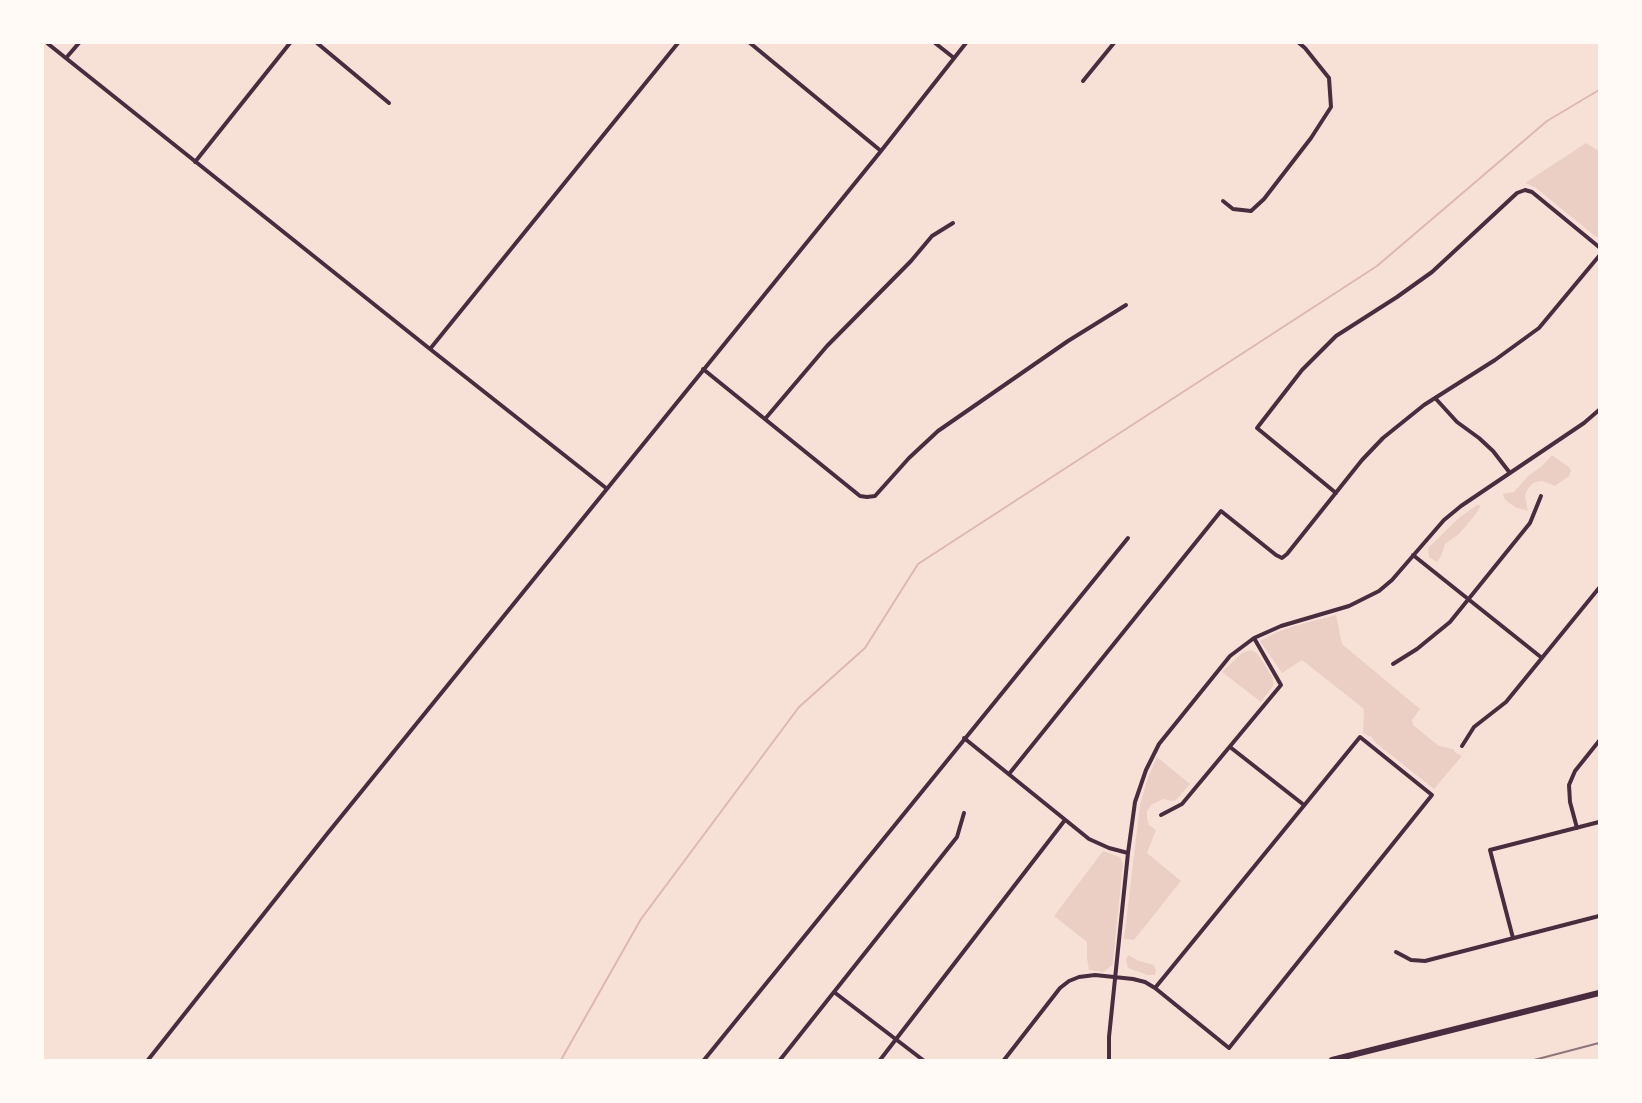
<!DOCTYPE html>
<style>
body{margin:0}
#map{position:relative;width:1642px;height:1103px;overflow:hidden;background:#f7e1d7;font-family:Karla,sans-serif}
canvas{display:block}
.frame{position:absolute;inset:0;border:44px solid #fffaf5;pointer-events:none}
</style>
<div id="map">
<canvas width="1642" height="1103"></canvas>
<div class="frame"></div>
</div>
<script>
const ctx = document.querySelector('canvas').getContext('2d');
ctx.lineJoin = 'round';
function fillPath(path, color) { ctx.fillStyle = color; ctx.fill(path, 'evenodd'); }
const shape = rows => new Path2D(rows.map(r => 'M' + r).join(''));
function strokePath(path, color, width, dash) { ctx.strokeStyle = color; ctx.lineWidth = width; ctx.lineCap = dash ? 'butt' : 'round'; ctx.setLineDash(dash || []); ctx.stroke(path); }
const green = shape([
 [1586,143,1599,151,1599,237,1595,236,1536,188,1525,183],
 [1552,455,1570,468,1571,471,1569,476,1555,486,1542,481,1533,483,1527,490,1525,496,1528,511,1517,508,1509,503,1504,498,1503,494,1514,492,1528,476,1542,466],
 [1477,505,1481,506,1475,515,1459,534,1445,544,1441,556,1437,562,1429,557,1428,548,1460,517],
 [1336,615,1342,644,1420,709,1412,720,1413,725,1439,746,1453,749,1456,753,1462,756,1434,789,1376,743,1372,737,1363,733,1364,709,1302,660,1282,673,1260,641,1275,633,1294,626],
 [1251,650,1257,653,1273,678,1273,686,1261,702,1222,672,1242,653],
 [1157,757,1190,784,1176,800,1172,801,1163,799,1151,805,1147,811,1147,819,1149,825,1156,830,1147,853,1181,881,1134,940,1124,939,1140,805,1148,777],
 [1103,851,1120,857,1123,864,1113,961,1112,965,1104,972,1089,970,1087,958,1087,942,1054,916],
 [1128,955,1139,961,1154,965,1156,970,1155,975,1148,975,1128,968,1126,960]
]);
const stream = shape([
 [561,1060,641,919,799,707,865,648,918,564,1377,266,1547,121,1599,90]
]);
const minor = shape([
 [47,43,430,349,606,488],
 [317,43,389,103],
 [750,43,881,151],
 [935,43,954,58],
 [66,58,79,43],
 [1083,81,1114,43],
 [195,162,290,43],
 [1223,201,1233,209,1251,211,1264,199,1311,138,1331,107,1329,78,1305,48,1299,43],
 [430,349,678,43],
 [703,369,860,496,867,497,875,496,909,458,938,431,1068,341,1126,305],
 [1436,399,1457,422,1479,438,1493,451,1510,473],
 [765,419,827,346,911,261,932,236,953,223],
 [1336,493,1257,428,1302,370,1336,336,1397,297,1432,272,1517,193,1525,190,1532,192,1599,247],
 [1413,555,1542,658],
 [1393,664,1417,649,1450,622,1530,523,1541,496],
 [964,738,1089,839,1109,848,1128,853],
 [1462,746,1474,727,1506,702,1599,588],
 [1230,747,1304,805],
 [1009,774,1221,511,1276,555,1282,558,1287,554,1362,460,1383,438,1424,405,1495,360,1539,328,1599,256],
 [1161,815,1182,804,1281,685,1254,638],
 [1577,828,1570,802,1569,785,1575,771,1599,741],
 [1513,938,1490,850,1599,822],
 [1396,952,1411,960,1425,961,1599,916],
 [834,992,923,1060],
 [148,1060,327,834,881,151,966,43],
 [704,1060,1128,538],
 [780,1060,957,837,964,813],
 [880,1060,1065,820],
 [1004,1060,1060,988,1069,981,1079,977,1095,975,1133,979,1145,982,1155,988,1229,1048,1432,795,1360,737,1155,988],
 [1109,1060,1109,1037,1128,853,1135,802,1146,770,1159,744,1230,656,1254,638,1281,626,1349,606,1379,591,1392,580,1444,520,1461,506,1584,423,1599,410]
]);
const secondary = shape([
 [1332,1060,1599,993]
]);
const rail = shape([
 [1534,1060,1599,1043]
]);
fillPath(green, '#ebcfc5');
strokePath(stream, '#dcb8b0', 2);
strokePath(minor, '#4a2c40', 4);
strokePath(secondary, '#4a2c40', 6);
strokePath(rail, '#8f747c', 2);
</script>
